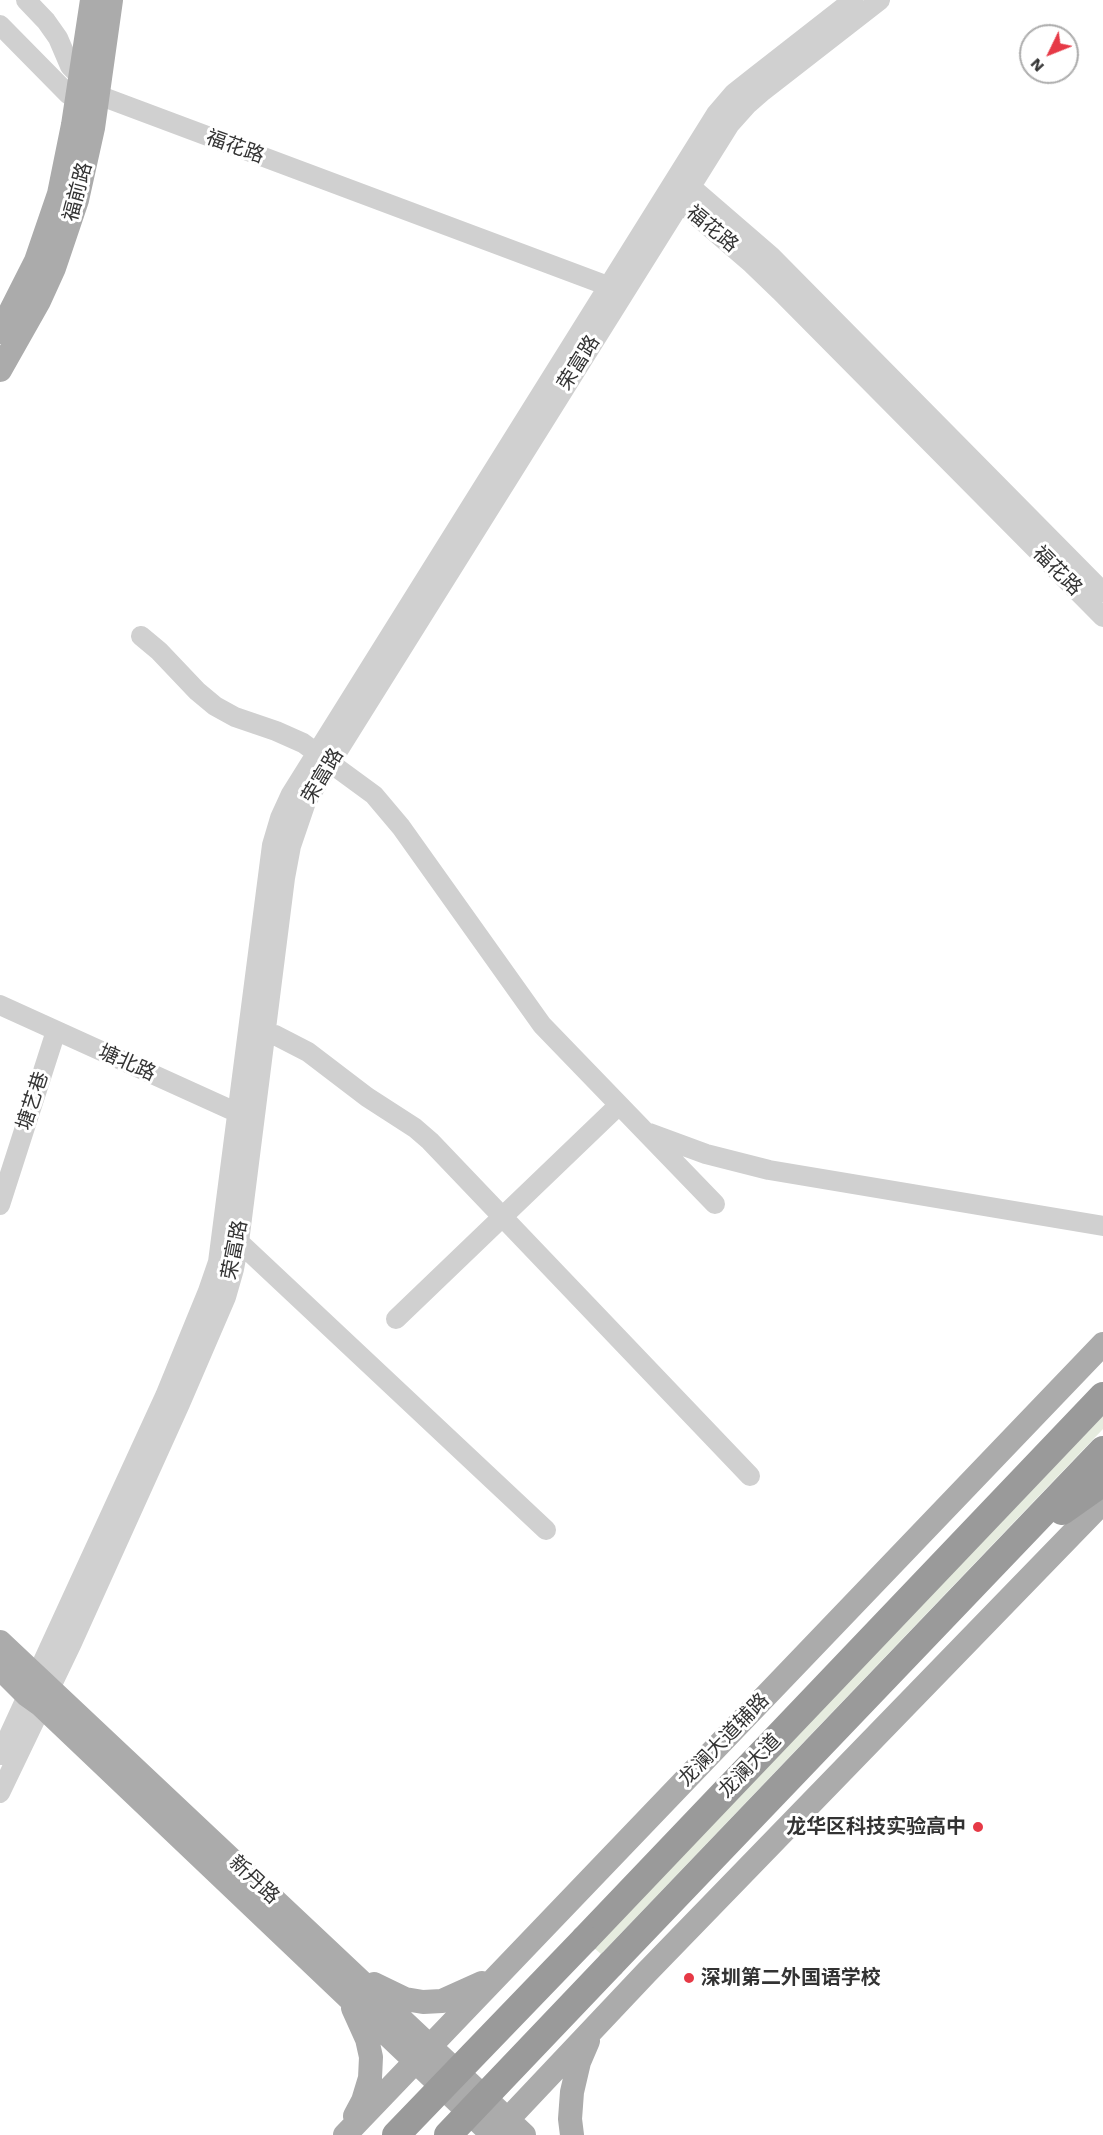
<!DOCTYPE html>
<meta charset="utf-8">
<style>
body{margin:0}
#map{position:relative;width:1103px;height:2135px;overflow:hidden;background:#fff;font-family:"Work Sans",sans-serif}
canvas{display:block}
.north{position:absolute;left:1019px;top:24px;width:60px;height:60px;box-sizing:border-box;background:#fff;border:2px solid #adadad;border-radius:50%;rotate:227deg;font-size:16px;font-weight:700;line-height:24px;text-align:center;color:#333}
.north::after{content:'';display:block;margin:auto;width:21px;height:27px;background:#e63946;clip-path:polygon(50% 0,100% 100%,50% 72%,0 100%)}
</style>
<div id="map">
<canvas width="1103" height="2135"></canvas>
<div class="north">N</div>
</div>
<script>
const ctx = document.querySelector('canvas').getContext('2d');
ctx.lineJoin = 'round';
function fillPath(path, color) { ctx.fillStyle = color; ctx.fill(path, 'evenodd'); }
const shape = rows => new Path2D(rows.map(r => 'M' + r).join(''));
function strokePath(path, color, width, dash) { ctx.strokeStyle = color; ctx.lineWidth = width; ctx.lineCap = dash ? 'butt' : 'round'; ctx.setLineDash(dash || []); ctx.stroke(path); }
function write(font, color, halo, rows, align = 'center') {
  ctx.font = font + ' "Work Sans","Noto Sans SC",sans-serif'; ctx.lineWidth = 6; ctx.setLineDash([]); ctx.textBaseline = 'middle'; ctx.strokeStyle = halo; ctx.fillStyle = color; for (const [text, x, y, turn = 0] of rows) {
    ctx.save(); ctx.translate(x, y); ctx.rotate((+turn || 0) * Math.PI / 180); ctx.textAlign = isNaN(turn) ? turn : align; if (halo) ctx.strokeText(text, 0, 0); ctx.fillText(text, 0, 0); ctx.restore();
  }
}
const green = shape([
 [1103,1416,1103,1429,601,1954,594,1948]
]);
const minor = shape([
 [26,0,46,21,58,38,70,66,98,95,608,286],
 [0,25,68,94,77,98,89,96],
 [678,184,690,186,771,256,1103,592],
 [675,190,680,202,752,264,780,291,1103,617],
 [141,636,159,651,197,691,215,706,235,717,276,731,303,743,374,795,401,827,542,1025,715,1204],
 [0,1005,249,1118],
 [265,1034,275,1035,308,1052,367,1097,415,1128,430,1141,750,1476],
 [649,1133,706,1154,769,1170,1103,1226],
 [0,1205,56,1031],
 [239,1242,546,1530],
 [396,1319,619,1105],
 [0,1755,165,1396,208,1291,218,1262,272,845,280,818,291,794,716,114,734,93,753,78,853,0],
 [0,1793,72,1643,180,1404,226,1297,234,1269,239,1242,285,878,291,846,306,802,730,124,747,105,763,91,880,0]
]);
const major = shape([
 [0,332,36,261,59,194,73,125,92,0],
 [0,370,39,301,54,268,77,200,93,128,111,0],
 [0,1642,524,2135],
 [0,1668,27,1695,41,1705,493,2135],
 [374,1984,405,1999,423,2002,442,2001,482,1983],
 [353,2008,367,2039,371,2057,370,2078,363,2101,355,2116],
 [345,2135,1103,1344],
 [493,2135,646,1973,1103,1502],
 [572,2135,570,2119,572,2092,579,2062,588,2041]
]);
const highway = shape([
 [1062,1511,1103,1482],
 [585,1939,1103,1396],
 [611,1964,1103,1450]
]);
const highwayBridge = shape([
 [396,2135,585,1939],
 [448,2135,611,1964]
]);
const markers = [
 [978,1827,6,"#e63946"],
 [689,1978,6,"#e63946"]
];
const streetNames = [
 ["福花路",235,147,20],
 ["福前路",78,192,-75],
 ["福花路",712,229,40],
 ["荣富路",579,363,-58],
 ["福花路",1057,571,45],
 ["荣富路",323,776,-59],
 ["塘北路",127,1063,24],
 ["塘艺巷",33,1101,-72],
 ["荣富路",235,1250,-79],
 ["龙澜大道辅路",724,1740,-46],
 ["龙澜大道",750,1766,-46],
 ["新丹路",254,1880,43]
];
const poiNames = [
 ["龙华区科技实验高中",966,1827],
 ["深圳第二外国语学校",701,1978,"left"]
];
fillPath(green, '#e6ecdf');
strokePath(minor, '#d0d0d0', 20);
strokePath(major, '#ababab', 24);
strokePath(highway, '#9a9a9a', 28);
strokePath(highwayBridge, '#9a9a9a', 28);
for (const [x, y, r, color] of markers) { const dot = new Path2D(); dot.arc(x, y, r, 0, 2 * Math.PI); ctx.fillStyle = color; ctx.fill(dot); strokePath(dot, '#fff', 2); }
write('20px', '#333', '#fff', streetNames);
write('bold 20px', '#333', '#fff', poiNames, 'right');
</script>
